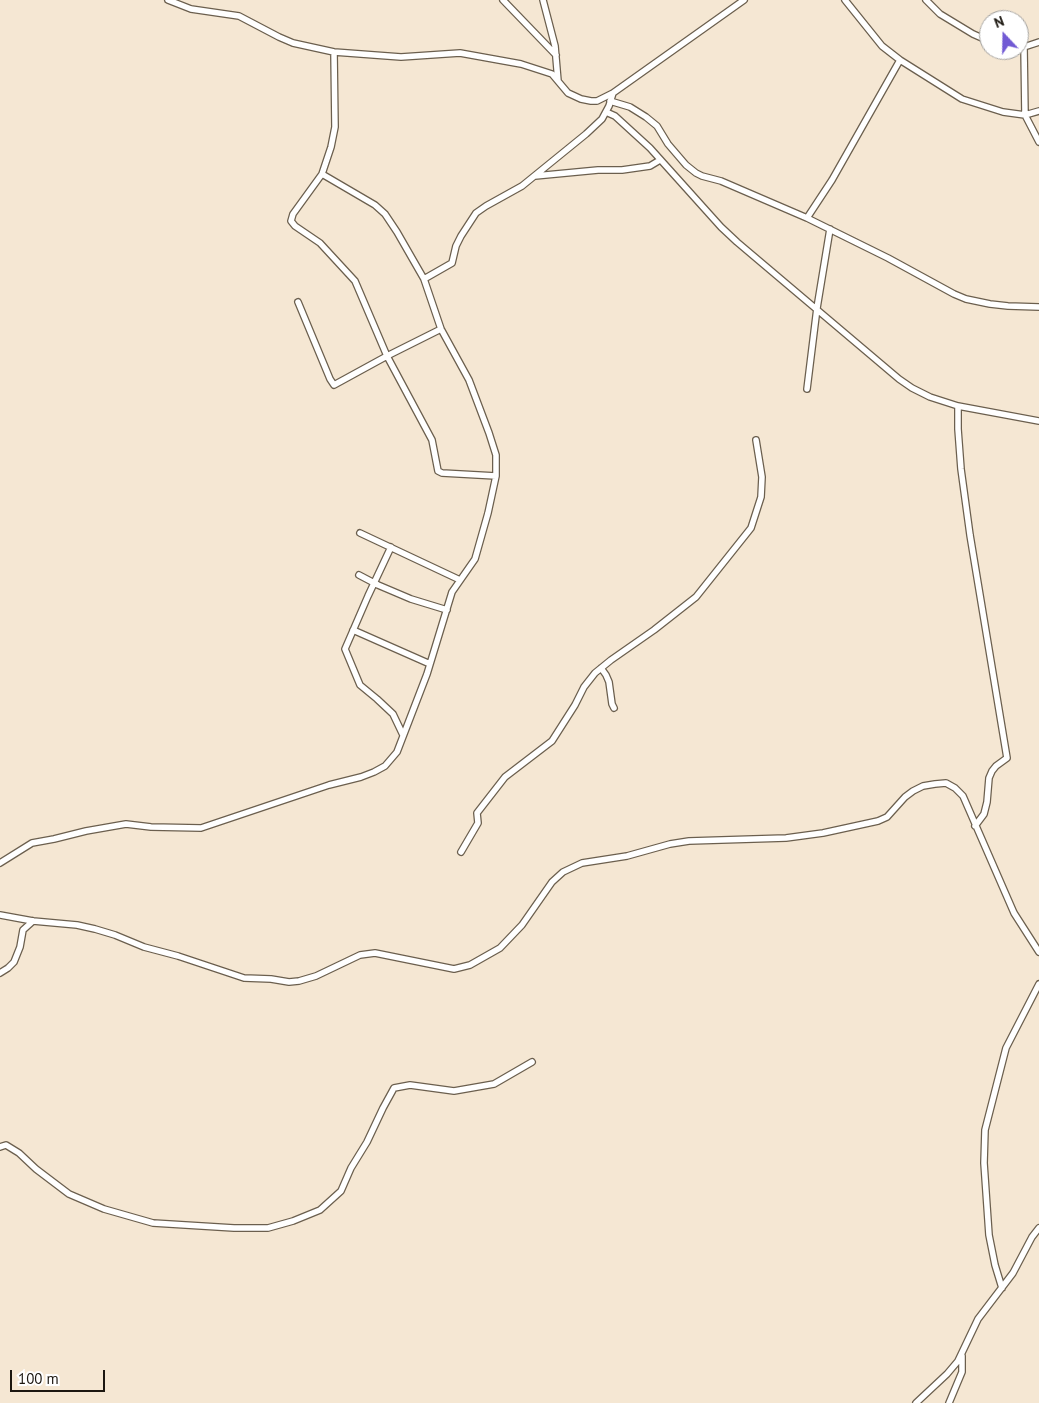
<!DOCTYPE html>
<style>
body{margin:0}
#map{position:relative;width:1039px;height:1403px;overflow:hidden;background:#f5e7d3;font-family:"PT Sans",sans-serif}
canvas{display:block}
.north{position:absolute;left:979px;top:10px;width:50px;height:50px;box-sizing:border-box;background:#fff;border:1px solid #a4a29f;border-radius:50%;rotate:339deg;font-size:14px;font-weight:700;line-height:20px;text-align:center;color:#1c1710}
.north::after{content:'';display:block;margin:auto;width:18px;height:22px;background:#715ad4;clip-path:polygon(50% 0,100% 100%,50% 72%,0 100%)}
.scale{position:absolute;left:10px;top:1370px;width:95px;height:22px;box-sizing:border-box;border:2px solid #1c1710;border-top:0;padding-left:6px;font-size:15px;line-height:18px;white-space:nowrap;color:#1c1710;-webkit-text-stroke:4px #fff;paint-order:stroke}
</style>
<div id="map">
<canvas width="1039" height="1403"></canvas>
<div class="north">N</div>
<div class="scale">100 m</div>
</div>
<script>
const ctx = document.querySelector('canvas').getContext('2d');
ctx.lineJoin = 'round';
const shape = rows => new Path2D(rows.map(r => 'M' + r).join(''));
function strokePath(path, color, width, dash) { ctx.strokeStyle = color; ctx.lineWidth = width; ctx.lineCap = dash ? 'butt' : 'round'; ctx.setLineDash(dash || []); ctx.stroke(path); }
const minor = shape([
 [168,0,191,9,239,16,279,37,293,43,334,52,401,57,460,53,521,64,552,74,568,93,581,99,591,101,597,101,613,93,744,0],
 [503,0,556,55],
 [543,0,555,46,558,81],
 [845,0,882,46,900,60,962,99,1003,112,1025,115,1039,111],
 [926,0,940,14,973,34,989,41],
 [1019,47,1024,47,1039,42],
 [1024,47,1025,115,1039,142],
 [334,52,335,127,331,147,322,174,375,205,385,214,397,232,424,279],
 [610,101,630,107,646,117,657,126,668,144,686,165,696,173,702,176,721,181,807,218,888,258,954,294,966,299,990,304,1008,306,1039,307],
 [606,112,615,116,650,148,721,227,737,242,899,379,912,388,930,397,958,406,1039,421],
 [322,174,293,214,291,221,295,226,320,243,355,281,387,356,432,440,438,471,442,473,496,476],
 [535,176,598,170,622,170,650,166,660,160],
 [807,218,832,180,900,60],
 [298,302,330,379,334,385,387,356,441,329],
 [807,389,817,308,830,229],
 [958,406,958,429,961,469,970,535,1007,758,996,766,992,771,989,778,987,802,984,814,975,826],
 [360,533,460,580],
 [391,547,368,596,345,649,360,685,377,699,393,714,403,735],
 [359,575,378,585,411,599,447,610],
 [353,630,430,664],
 [601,668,606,675,609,682,612,704,614,708],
 [461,852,478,823,477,813,505,777,552,741,575,705,584,687,595,673,611,660,654,630,696,597,751,528,761,497,762,477,756,440],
 [0,863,32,843,54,839,86,831,126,824,151,827,201,828,329,785,361,777,374,772,385,766,397,752,427,674,452,592,475,559,488,513,496,476,496,455,489,433,469,380,441,329,424,279,452,263,456,246,461,236,476,213,486,206,522,186,586,134,602,119,609,106,613,93],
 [0,915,33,921,77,925,95,929,115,935,144,947,178,956,244,978,271,979,289,982,299,981,316,976,360,955,375,953,454,969,470,965,500,948,522,925,552,882,563,872,582,863,627,856,670,844,689,841,786,838,823,833,878,821,887,817,905,797,913,791,923,786,935,784,946,783,955,788,963,796,1014,913,1039,952],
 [0,973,8,968,14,962,20,947,23,930,33,921],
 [0,1147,6,1145,19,1153,36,1169,69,1194,104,1209,153,1223,234,1228,268,1228,293,1221,320,1210,341,1191,351,1168,367,1142,383,1108,394,1088,410,1085,454,1091,494,1084,532,1062],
 [1002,1288,995,1265,989,1235,984,1163,985,1130,1006,1048,1039,984],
 [916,1403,947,1374,958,1361,978,1319,1013,1273,1032,1237,1039,1228],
 [949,1403,962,1372,962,1356]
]);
strokePath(minor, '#6b5f4e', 8);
strokePath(minor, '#fff', 5.5);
</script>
